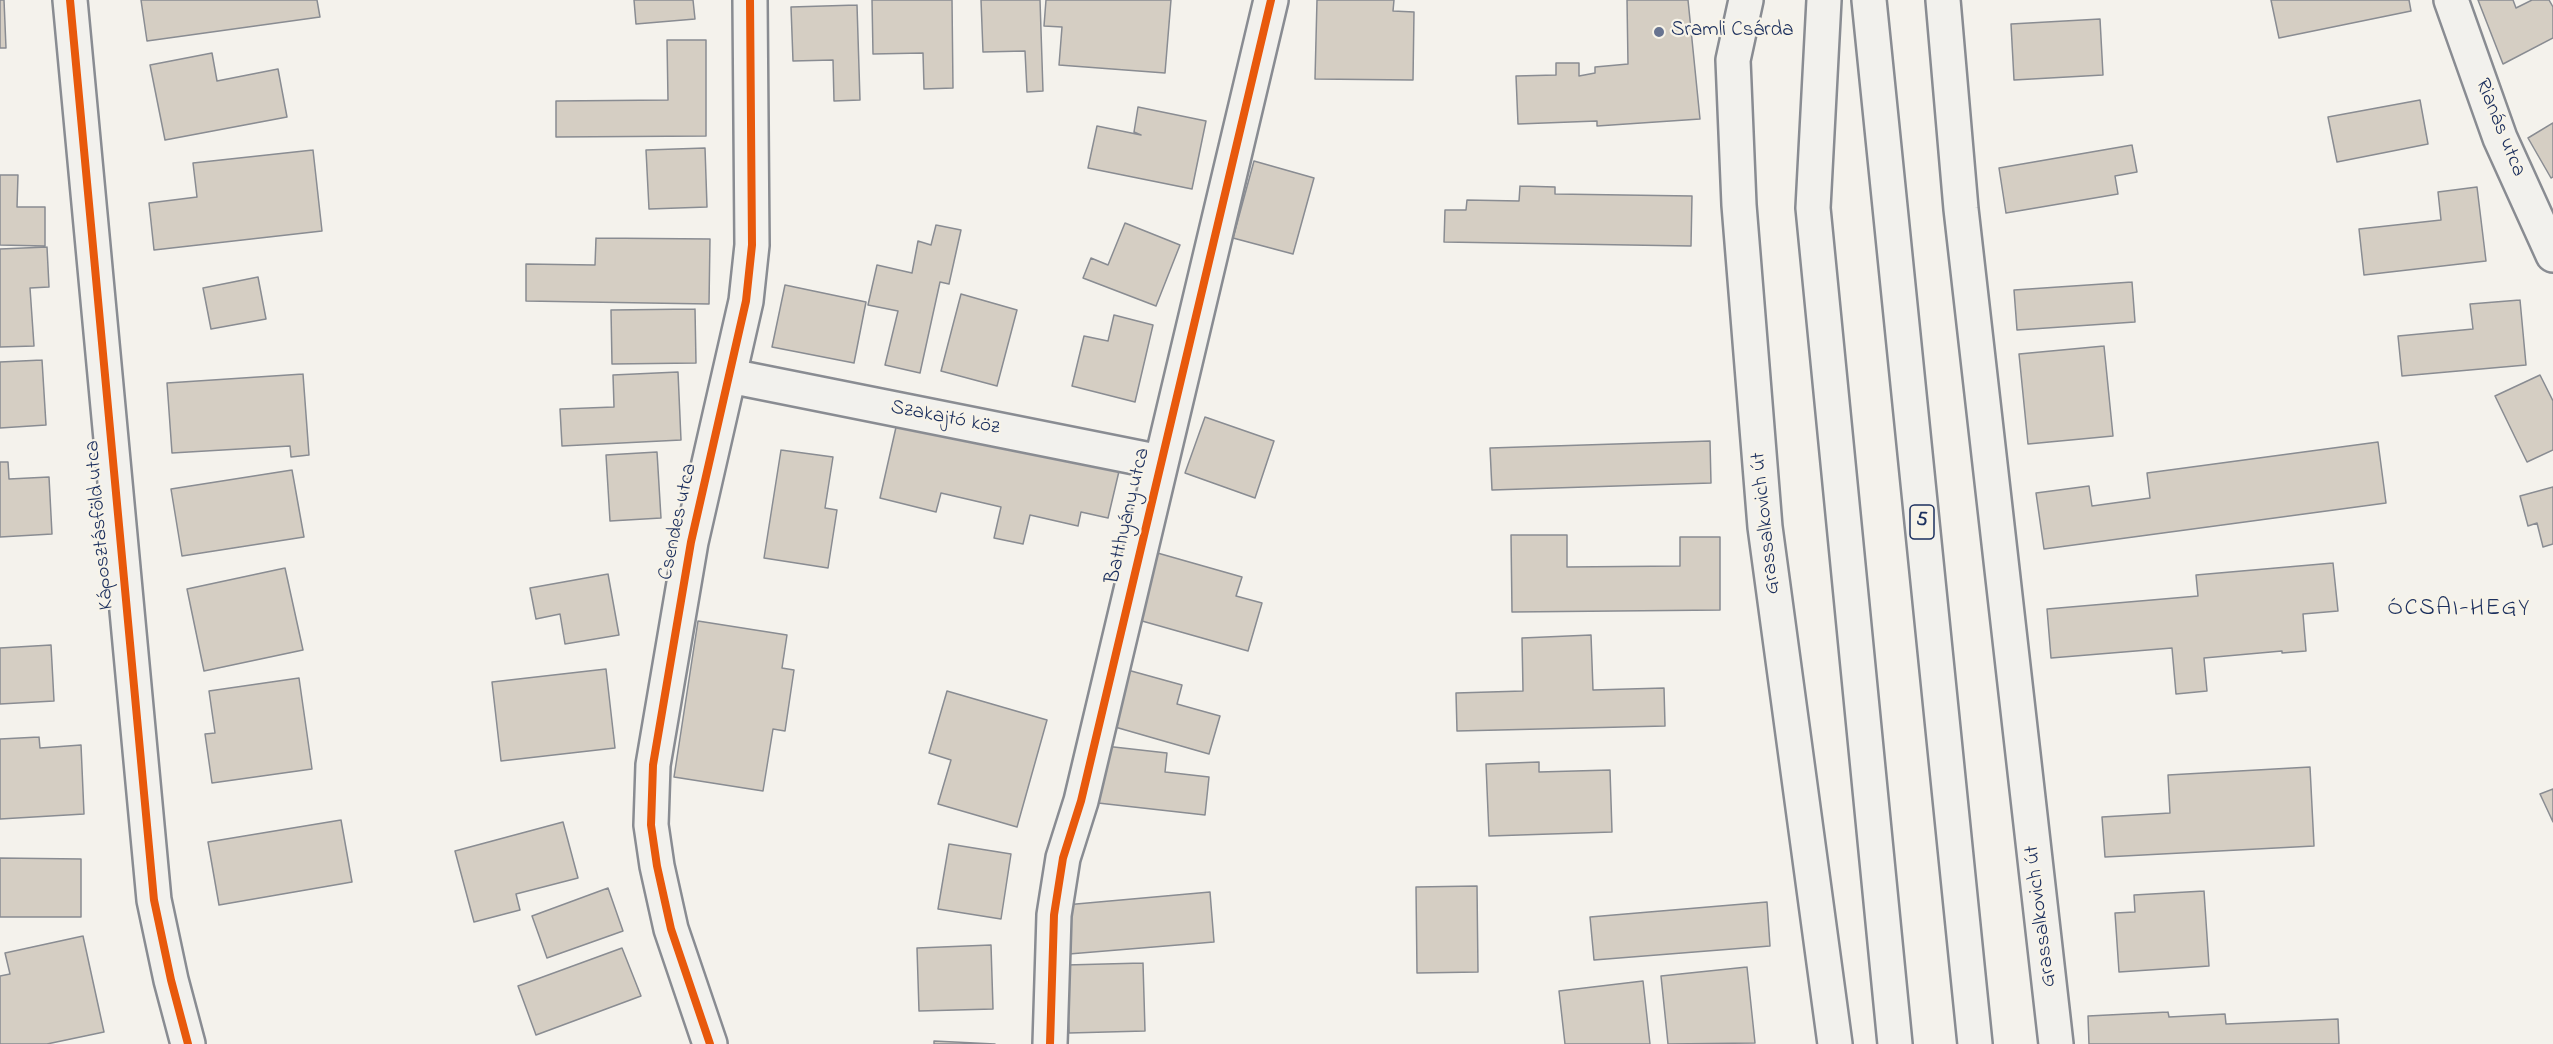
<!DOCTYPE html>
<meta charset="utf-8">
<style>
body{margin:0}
canvas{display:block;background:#f4f2ec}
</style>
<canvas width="2553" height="1044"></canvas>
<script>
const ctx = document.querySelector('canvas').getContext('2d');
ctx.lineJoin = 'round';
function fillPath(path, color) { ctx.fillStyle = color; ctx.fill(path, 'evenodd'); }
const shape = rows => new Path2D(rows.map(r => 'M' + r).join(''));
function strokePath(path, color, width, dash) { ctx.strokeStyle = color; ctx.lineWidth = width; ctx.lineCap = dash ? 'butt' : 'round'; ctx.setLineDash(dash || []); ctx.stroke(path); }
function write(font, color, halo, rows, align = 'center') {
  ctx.font = font + ' "Indie Flower",sans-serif'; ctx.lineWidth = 4.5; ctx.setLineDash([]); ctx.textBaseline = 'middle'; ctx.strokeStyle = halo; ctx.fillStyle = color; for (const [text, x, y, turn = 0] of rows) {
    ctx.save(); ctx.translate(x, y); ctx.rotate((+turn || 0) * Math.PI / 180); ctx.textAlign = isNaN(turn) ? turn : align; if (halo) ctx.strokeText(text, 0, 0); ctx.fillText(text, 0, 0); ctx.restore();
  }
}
const building = shape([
 [0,0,4,0,6,48,0,48,0,0],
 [141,0,317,0,320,17,147,41,141,0],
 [634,0,693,0,695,19,636,24,634,0],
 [872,0,952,0,953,88,924,89,923,53,873,54,872,0],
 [981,0,1040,0,1043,91,1027,92,1025,51,983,52,981,0],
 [1046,0,1171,0,1165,73,1059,65,1062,27,1044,26,1046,0],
 [1317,0,1394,0,1393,11,1414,12,1413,80,1315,79,1317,0],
 [1627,0,1688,0,1700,119,1597,126,1597,121,1518,124,1516,76,1556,75,1556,63,1579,63,1579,76,1595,73,1595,67,1628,64,1627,0],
 [2271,0,2409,0,2411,11,2279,38,2271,0],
 [2478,0,2513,0,2516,8,2532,0,2549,0,2553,7,2553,38,2503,64,2478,0],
 [857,5,860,100,834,101,833,60,793,61,791,7,857,5],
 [2100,19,2103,75,2014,80,2011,24,2100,19],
 [667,40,706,40,706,136,556,137,556,101,668,100,667,40],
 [212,53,217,81,278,69,287,117,165,140,150,65,212,53],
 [2420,100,2428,144,2337,162,2328,117,2420,100],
 [1138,107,1206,121,1192,189,1088,168,1097,126,1141,135,1134,132,1138,107],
 [2553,123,2553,177,2551,178,2528,138,2553,123],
 [2132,145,2137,172,2115,176,2118,194,2006,213,1999,168,2132,145],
 [705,148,707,207,649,209,646,150,705,148],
 [313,150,322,231,154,250,149,203,197,197,193,163,313,150],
 [1254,161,1314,178,1293,254,1233,238,1254,161],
 [0,175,18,175,17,207,45,207,45,246,0,245,0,175],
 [1520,186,1555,187,1555,194,1692,196,1691,246,1444,242,1445,210,1466,210,1467,200,1519,201,1520,186],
 [2477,187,2486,261,2364,275,2359,229,2441,220,2438,192,2477,187],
 [1125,223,1180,245,1156,306,1083,278,1091,258,1108,265,1125,223],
 [936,225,961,230,949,284,940,282,920,373,885,365,898,311,868,305,877,265,912,273,918,241,931,245,936,225],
 [596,238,710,239,709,304,526,301,526,264,595,265,596,238],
 [47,247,49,287,30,288,34,346,0,347,0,249,47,247],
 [258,277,266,319,211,329,203,288,258,277],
 [2132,282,2135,322,2017,330,2014,290,2132,282],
 [785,285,866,302,854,363,772,347,785,285],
 [961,294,1017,310,997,386,941,371,961,294],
 [2520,300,2526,365,2402,376,2398,336,2473,329,2470,304,2520,300],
 [695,309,696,363,612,364,611,310,695,309],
 [1114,315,1153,325,1135,402,1072,386,1084,336,1108,341,1114,315],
 [2104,346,2113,436,2028,444,2019,354,2104,346],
 [42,360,46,425,0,428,0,362,42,360],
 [678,372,681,440,562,446,560,409,614,407,613,375,678,372],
 [303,374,309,455,291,457,290,446,172,453,167,383,303,374],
 [2540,375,2553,401,2553,450,2527,462,2495,396,2540,375],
 [899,414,1120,467,1108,518,1081,512,1078,526,1030,515,1023,544,994,538,1001,507,941,493,936,512,880,498,899,414],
 [1205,417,1274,441,1255,498,1185,473,1205,417],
 [1710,441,1711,483,1492,490,1490,448,1710,441],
 [2378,442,2386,503,2044,549,2036,493,2089,486,2092,506,2150,498,2147,473,2378,442],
 [781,450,833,457,825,508,837,510,828,568,764,558,781,450],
 [657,452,661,518,610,521,606,455,657,452],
 [0,462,8,462,9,479,49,477,52,534,0,537,0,462],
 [292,470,304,537,182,556,171,489,292,470],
 [2553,487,2553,544,2543,547,2537,523,2528,526,2520,496,2553,487],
 [1511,535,1567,535,1567,567,1680,566,1680,537,1720,537,1720,610,1512,612,1511,535],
 [1154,552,1242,577,1236,596,1262,603,1248,651,1135,619,1154,552],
 [2333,563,2338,611,2303,614,2306,651,2282,653,2282,651,2204,658,2207,691,2176,694,2172,648,2051,658,2047,609,2198,596,2196,575,2333,563],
 [285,568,303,650,204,671,187,589,285,568],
 [608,574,619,635,565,644,560,614,536,619,530,588,608,574],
 [698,621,787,635,782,668,794,670,785,731,773,729,763,791,674,777,698,621],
 [1591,635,1593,690,1664,688,1665,726,1457,731,1456,693,1523,691,1522,638,1591,635],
 [51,645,54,701,0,704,0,648,51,645],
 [606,669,615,748,501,761,492,682,606,669],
 [1124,669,1182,685,1177,704,1220,716,1209,754,1108,725,1124,669],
 [299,678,312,769,212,783,205,734,215,733,209,691,299,678],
 [947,691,1047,720,1017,827,938,804,951,760,929,753,947,691],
 [39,737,40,748,81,745,84,814,0,819,0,739,39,737],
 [1105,746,1167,753,1165,772,1209,777,1205,815,1098,803,1105,746],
 [1539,762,1539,772,1610,770,1612,832,1489,836,1486,764,1539,762],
 [2310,767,2314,846,2105,857,2102,817,2170,813,2168,775,2310,767],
 [2553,789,2553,822,2540,794,2553,789],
 [341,820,352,882,219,905,208,842,341,820],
 [563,822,578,878,516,894,520,910,474,922,455,851,563,822],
 [949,844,1011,854,1001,919,938,909,949,844],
 [0,858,81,859,81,917,0,917,0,858],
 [1477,886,1478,972,1417,973,1416,887,1477,886],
 [608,888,623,931,547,958,532,916,608,888],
 [2204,891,2209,966,2119,972,2115,913,2135,912,2134,895,2204,891],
 [1210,892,1214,942,1069,954,1065,905,1210,892],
 [1767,902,1770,946,1594,960,1590,917,1767,902],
 [83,936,104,1032,47,1044,0,1044,0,976,10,974,5,953,83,936],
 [991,945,993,1009,919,1011,917,948,991,945],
 [622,948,641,996,536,1035,518,986,622,948],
 [1143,963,1145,1031,1069,1033,1066,965,1143,963],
 [1747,967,1755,1043,1668,1044,1661,976,1747,967],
 [1643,981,1650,1044,1565,1044,1559,991,1643,981],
 [2168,1012,2169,1017,2225,1014,2226,1024,2338,1019,2339,1044,2089,1044,2088,1016,2168,1012],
 [934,1041,995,1044,934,1044,934,1041]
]);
const minor = shape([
 [70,0,154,900,171,980,188,1044],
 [1746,0,1733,60,1739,205,1765,527,1835,1044],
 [1824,0,1813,208,1895,1044],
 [1943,0,1961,209,2056,1044],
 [2451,0,2500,138,2553,255],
 [730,376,1160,462],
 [710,1044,671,929,657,866,651,825,653,765,691,542,746,301,752,245,750,0],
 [1050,1044,1054,915,1063,858,1081,801,1271,0]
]);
const major = shape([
 [1869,0,1975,1044]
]);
const cycleway = shape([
 [70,0,154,900,171,980,188,1044],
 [710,1044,671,929,657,866,651,825,653,765,691,542,746,301,752,245,750,0],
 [1050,1044,1054,915,1063,858,1081,801,1271,0]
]);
const markers = [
 [1659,32,6,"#677390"]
];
const shields = [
 [1922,522,24]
];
const shieldNames = [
 ["5",1922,522]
];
const poiNames = [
 ["Sramli Csárda",1671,32]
];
const streetNames = [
 ["Rianás utca",2499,128,68],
 ["Szakajtó köz",945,419,11],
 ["Batthyány utca",1129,516,-77],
 ["Csendes utca",679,522,-78],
 ["Grassalkovich út",1767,523,-96],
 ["Káposztásföld utca",101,525,-95],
 ["Grassalkovich út",2042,916,-97]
];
const quarterNames = [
 ["ÓCSAI-HEGY",2459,610]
];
fillPath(building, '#d5cec3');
strokePath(building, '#898c92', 1.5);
strokePath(minor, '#898c92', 38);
strokePath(major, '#898c92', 38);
strokePath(minor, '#f2f1ed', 33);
strokePath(major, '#f2f1ed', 33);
strokePath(cycleway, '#e8590c', 8);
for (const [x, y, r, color] of markers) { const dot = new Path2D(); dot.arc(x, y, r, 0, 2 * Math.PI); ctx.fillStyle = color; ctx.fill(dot); strokePath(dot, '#f7f3e8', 2); }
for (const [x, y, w] of shields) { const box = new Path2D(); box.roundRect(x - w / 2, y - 17, w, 34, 4.5); ctx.fillStyle = '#f7f3e8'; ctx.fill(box); strokePath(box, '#1b2f5e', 1.5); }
write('bold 20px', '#1b2f5e', null, shieldNames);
write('21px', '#1b2f5e', '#f7f3e8', poiNames, 'left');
write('21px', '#1b2f5e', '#f7f3e8', streetNames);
ctx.letterSpacing = '1.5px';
write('24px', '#1b2f5e', '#f7f3e8', quarterNames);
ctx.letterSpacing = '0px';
</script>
